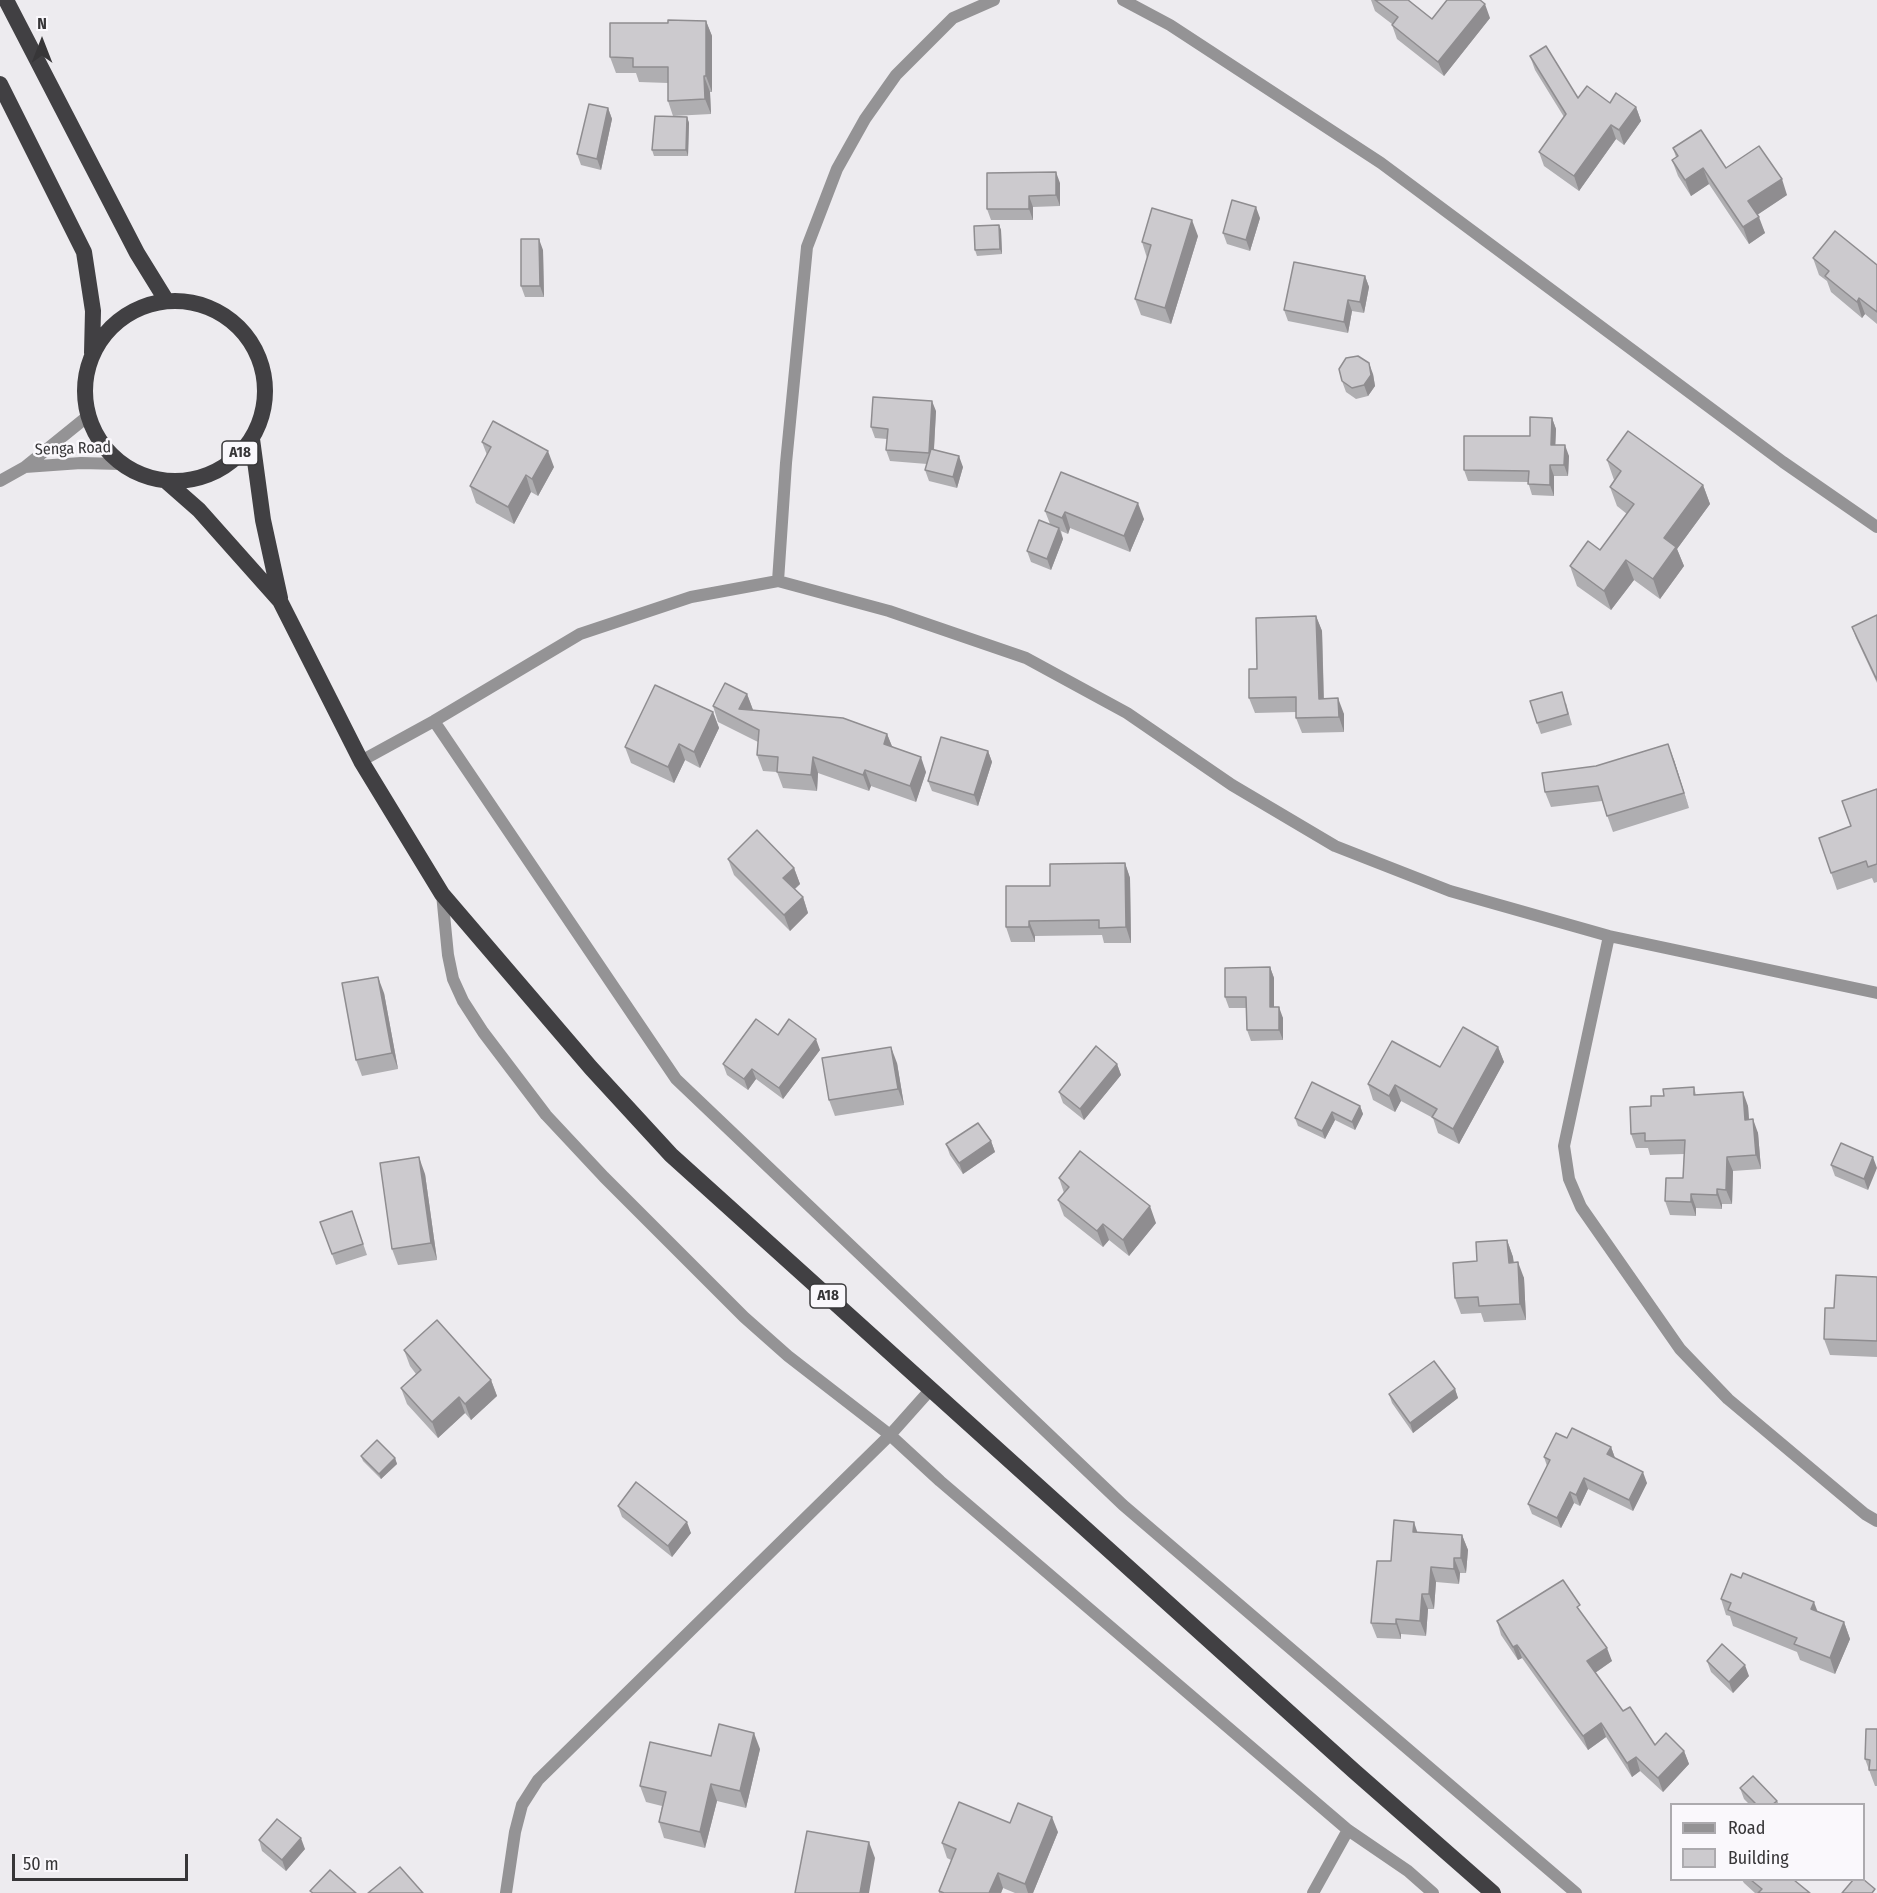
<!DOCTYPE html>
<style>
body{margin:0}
#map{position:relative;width:1877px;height:1893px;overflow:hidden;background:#edebef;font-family:"Fira Sans Condensed",sans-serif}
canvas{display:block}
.legend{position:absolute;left:1670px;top:1803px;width:195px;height:78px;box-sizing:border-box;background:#faf8fc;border:2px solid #acaaae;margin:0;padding:8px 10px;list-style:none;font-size:18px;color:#373638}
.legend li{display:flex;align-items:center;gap:12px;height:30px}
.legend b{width:30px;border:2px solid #acaaae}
.north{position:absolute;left:12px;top:12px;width:60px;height:60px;-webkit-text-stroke:4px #faf8fc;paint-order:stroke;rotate:0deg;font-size:16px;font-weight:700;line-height:24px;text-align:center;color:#373638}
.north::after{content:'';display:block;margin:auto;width:21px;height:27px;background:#373638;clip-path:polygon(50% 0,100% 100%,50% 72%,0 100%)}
.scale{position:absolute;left:12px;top:1854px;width:176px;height:27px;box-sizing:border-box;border:3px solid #373638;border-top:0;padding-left:8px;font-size:18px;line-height:21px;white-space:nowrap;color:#373638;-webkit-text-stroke:4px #faf8fc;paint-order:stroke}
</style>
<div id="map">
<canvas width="1877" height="1893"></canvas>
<ul class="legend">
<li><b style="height:8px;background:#949395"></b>Road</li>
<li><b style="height:16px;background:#cccace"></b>Building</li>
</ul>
<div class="north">N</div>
<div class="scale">50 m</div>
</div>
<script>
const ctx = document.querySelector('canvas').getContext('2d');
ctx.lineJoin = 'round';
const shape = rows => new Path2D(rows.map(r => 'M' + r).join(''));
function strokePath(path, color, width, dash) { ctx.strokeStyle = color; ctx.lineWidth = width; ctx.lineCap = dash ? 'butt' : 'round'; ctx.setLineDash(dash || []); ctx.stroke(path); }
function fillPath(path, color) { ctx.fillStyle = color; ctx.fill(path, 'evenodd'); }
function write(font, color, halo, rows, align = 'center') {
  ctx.font = font + ' "Fira Sans Condensed",sans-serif'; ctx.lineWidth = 5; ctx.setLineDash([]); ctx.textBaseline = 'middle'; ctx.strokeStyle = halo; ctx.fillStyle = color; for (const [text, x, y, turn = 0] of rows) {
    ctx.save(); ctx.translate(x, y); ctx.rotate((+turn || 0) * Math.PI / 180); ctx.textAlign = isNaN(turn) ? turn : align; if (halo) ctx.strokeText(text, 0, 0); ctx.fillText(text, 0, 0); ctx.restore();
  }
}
const minor = shape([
 [1123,0,1170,25,1381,163,1783,462,1877,527],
 [25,467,81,463,121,464],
 [0,481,25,467,88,416],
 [778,581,786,463,807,247,837,169,865,119,896,75,953,18,994,0],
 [434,721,676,1079,1123,1505,1576,1893],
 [361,761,434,721,580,634,691,597,778,581,889,611,1026,658,1127,713,1232,785,1335,846,1450,891,1609,936,1877,993],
 [442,894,448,955,453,979,463,1001,483,1032,546,1115,604,1177,744,1317,788,1356,890,1435,940,1481,1348,1830,1408,1871,1433,1893],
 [1609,936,1564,1146,1569,1179,1581,1207,1680,1349,1728,1399,1865,1514,1877,1521],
 [506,1893,515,1832,522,1805,538,1780,890,1435,931,1389],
 [1313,1893,1348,1830]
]);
const trunk = shape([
 [6,0,137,253,166,300],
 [0,84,84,252,93,311,92,353],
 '85 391a90 90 0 1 1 180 0a90 90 0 1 1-180 0Z',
 [252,439,263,520,280,598],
 [166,481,199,510,280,601,361,761,442,894,591,1068,671,1155,1354,1771,1493,1893]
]);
const wall = shape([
 [1371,0,1408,0,1432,19,1490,18,1444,76,1397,39,1392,25,1392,24,1375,11],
 [706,21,712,36,712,92,710,92,711,114,673,116,668,101,668,83,639,82,636,73,616,73,610,57,668,23],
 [1530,56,1578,98,1636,107,1641,121,1624,145,1616,139,1579,191,1544,166,1539,152,1564,117,1535,70],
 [608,108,612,119,601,170,581,165,577,154],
 [687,117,689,123,688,156,654,156,652,150],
 [1673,148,1726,168,1787,195,1757,215,1765,233,1749,244,1709,184,1691,196,1678,176,1672,160,1676,157],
 [1060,183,1060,206,1033,207,1033,220,991,220,987,209],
 [1260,218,1250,251,1227,244,1223,233],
 [999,225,1001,230,1002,254,977,256,975,250],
 [1198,236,1171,324,1141,315,1135,299,1147,258,1142,242],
 [543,250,544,297,525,297,521,286],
 [1813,258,1877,265,1877,324,1865,314,1862,318,1831,292,1827,281,1819,275],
 [1365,276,1369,287,1364,313,1352,311,1348,333,1288,321,1284,310],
 [1373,374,1375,386,1368,396,1356,399,1346,392,1342,381],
 [936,411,934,450,963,467,957,488,929,481,925,470,927,464,890,461,886,450,887,439,875,438,871,427],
 [1552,418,1556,429,1555,445,1569,456,1568,476,1554,476,1554,496,1532,495,1528,482,1468,481,1464,470,1530,436],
 [482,442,554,467,538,496,531,492,514,524,476,503,470,486,487,455],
 [1607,460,1703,485,1710,504,1677,549,1684,566,1660,599,1634,580,1611,610,1577,586,1570,566,1600,550,1627,514,1617,506,1610,487,1614,480],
 [1061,472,1144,519,1130,552,1070,528,1068,534,1061,531,1063,539,1051,570,1031,562,1027,551,1050,524,1045,511],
 [1877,615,1877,683,1856,638,1852,627],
 [1316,616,1322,631,1324,698,1344,714,1344,732,1302,733,1296,718,1296,712,1255,713,1249,698,1257,669],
 [747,694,753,710,887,734,892,746,926,772,916,802,871,786,869,791,818,773,817,791,783,788,777,772,763,771,757,755,758,742,718,722,713,706],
 [1566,703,1572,725,1541,734,1537,723],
 [713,712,719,728,700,768,685,760,674,783,631,763,625,747],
 [988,751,992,762,978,806,932,791,928,781],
 [1674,760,1689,808,1613,832,1602,801,1551,807,1545,792],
 [1877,789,1877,882,1874,883,1872,878,1837,890,1819,838,1851,826],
 [728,859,794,868,800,884,795,889,803,897,808,913,790,931,734,875],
 [1125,863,1130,878,1131,943,1104,943,1102,935,1035,936,1035,942,1011,942,1006,927,1050,886],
 [1270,967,1274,978,1274,1007,1283,1018,1283,1040,1251,1041,1247,1030,1246,1008,1229,1008,1225,997],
 [384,993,398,1069,362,1076,356,1060],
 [1498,1047,1504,1062,1459,1144,1438,1133,1433,1118,1401,1101,1395,1112,1373,1100,1368,1084,1440,1067],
 [820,1050,783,1099,756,1079,748,1090,727,1075,723,1064],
 [897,1063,904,1105,835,1116,829,1100],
 [1117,1064,1121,1075,1084,1120,1063,1103,1059,1092],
 [1694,1087,1696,1095,1748,1106,1749,1120,1758,1133,1761,1169,1733,1171,1732,1204,1722,1204,1722,1209,1696,1208,1696,1216,1670,1215,1665,1201,1683,1178,1684,1154,1650,1155,1648,1148,1636,1148,1631,1134,1651,1106,1664,1096],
 [1360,1106,1363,1114,1355,1130,1335,1120,1325,1139,1298,1126,1295,1118],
 [991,1141,995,1152,963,1174,950,1155,946,1144],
 [1873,1157,1868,1190,1835,1176,1831,1165],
 [425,1174,437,1260,398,1265,392,1249],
 [1059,1178,1156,1223,1129,1256,1109,1240,1103,1247,1064,1216,1058,1200,1064,1193],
 [352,1211,367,1255,336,1265,320,1222],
 [1507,1240,1513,1257,1514,1262,1524,1278,1526,1320,1484,1322,1481,1313,1461,1314,1455,1298,1477,1261],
 [1877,1277,1877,1357,1830,1355,1824,1339,1834,1308],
 [404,1350,491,1380,497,1396,471,1420,465,1413,438,1438,407,1404,401,1388,416,1374,410,1366],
 [1455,1389,1458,1398,1413,1433,1392,1403,1389,1394],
 [1567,1438,1611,1447,1615,1458,1647,1483,1633,1511,1588,1489,1580,1506,1574,1503,1561,1528,1532,1514,1528,1504,1547,1466,1544,1457],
 [361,1456,395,1458,397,1464,381,1479,363,1461],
 [618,1506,691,1533,672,1557,622,1517],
 [1417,1532,1462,1535,1468,1550,1466,1573,1460,1573,1459,1584,1436,1582,1434,1609,1428,1609,1426,1636,1401,1634,1401,1639,1377,1638,1371,1623,1391,1561],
 [1721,1599,1817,1611,1844,1622,1850,1639,1835,1674,1800,1660,1797,1652,1733,1626,1730,1616,1726,1615],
 [1583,1615,1612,1661,1595,1673,1623,1711,1655,1745,1684,1751,1689,1764,1663,1792,1640,1771,1632,1777,1606,1737,1588,1750,1522,1658,1518,1660,1501,1635,1497,1621],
 [1707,1661,1749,1676,1733,1693,1711,1672],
 [1877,1729,1877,1786,1875,1786,1865,1759],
 [760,1749,746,1808,717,1801,705,1848,664,1838,659,1822,662,1806,646,1802,640,1786,711,1756],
 [1740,1788,1777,1801,1779,1804,1749,1804,1744,1799],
 [1010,1823,1058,1832,1033,1893,1015,1893,1003,1888,1001,1893,939,1893,939,1891,951,1860,947,1858,942,1843],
 [259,1840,305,1849,286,1871,262,1851],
 [1742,1880,1794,1880,1810,1893,1755,1893,1744,1883]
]);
const shadedWall = shape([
 [1485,4,1490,18,1444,76,1438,62],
 [706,21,712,36,712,92,706,76],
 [704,76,710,92,711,114,705,99],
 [1636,107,1641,121,1624,145,1619,130],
 [608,108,612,119,601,170,597,159],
 [687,117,689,123,688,156,686,150],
 [1611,125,1616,139,1579,191,1574,176],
 [1703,168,1709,184,1691,196,1685,180],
 [1056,172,1060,183,1060,206,1056,195],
 [1782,179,1787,195,1754,217,1748,201],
 [1029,196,1033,207,1033,220,1029,209],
 [1256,207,1260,218,1250,251,1246,240],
 [1759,217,1765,233,1749,244,1743,227],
 [1192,220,1198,236,1171,324,1165,308],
 [999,225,1001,230,1002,254,1000,249],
 [539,239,543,250,544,297,540,286],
 [1365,276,1369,287,1364,313,1360,302],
 [1859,298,1865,314,1862,318,1857,302],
 [1348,300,1352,311,1348,333,1344,322],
 [1369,363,1373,374,1375,386,1368,396,1364,385],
 [932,401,936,411,933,464,929,453],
 [1552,418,1556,429,1555,455,1551,445],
 [1565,445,1569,456,1568,476,1564,465],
 [548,451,554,467,538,496,532,479],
 [959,456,963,467,957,488,953,477],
 [1550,465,1554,476,1554,496,1550,485],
 [526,475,531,492,514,524,508,507],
 [1703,485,1710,504,1677,549,1684,566,1660,599,1653,579,1664,538],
 [1138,503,1144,519,1130,552,1124,536],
 [1065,512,1070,528,1068,534,1062,518],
 [1059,528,1063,539,1051,570,1047,559],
 [1626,560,1634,580,1611,610,1604,591],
 [1316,616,1322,631,1324,714,1319,699],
 [747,694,753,710,739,709],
 [1338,698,1344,714,1344,732,1339,717],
 [713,712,719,728,700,768,694,752],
 [887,734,893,749,884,744],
 [679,744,685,760,674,783,668,767],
 [1668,744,1674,760,1689,808,1684,793],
 [988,751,992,762,978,806,974,795],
 [813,757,818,773,817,791,811,775],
 [921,757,926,772,916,802,910,786],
 [865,770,871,786,869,791,863,775],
 [1125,863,1130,878,1131,943,1126,927],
 [794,868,800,884,789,894,783,878],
 [803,897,808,913,790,931,784,915],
 [1029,921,1035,936,1035,942,1029,927],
 [1270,967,1274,978,1274,1018,1270,1007],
 [378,977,384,993,398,1069,392,1053],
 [1279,1007,1283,1018,1283,1040,1279,1030],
 [816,1039,820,1050,783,1099,779,1088],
 [891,1047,897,1063,904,1105,898,1089],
 [1498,1047,1504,1062,1459,1144,1453,1129],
 [1117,1064,1121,1075,1084,1120,1080,1109],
 [752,1069,756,1079,748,1090,744,1079],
 [1395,1085,1401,1101,1395,1112,1389,1096],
 [1743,1092,1748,1106,1750,1134,1745,1120],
 [1360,1106,1363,1114,1355,1130,1352,1122],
 [1332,1112,1335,1120,1325,1139,1322,1131],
 [1753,1119,1758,1133,1761,1169,1756,1155],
 [991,1141,995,1152,963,1174,959,1163],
 [419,1157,425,1174,437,1260,431,1243],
 [1727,1157,1733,1171,1732,1204,1726,1190],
 [1873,1157,1877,1168,1868,1190,1864,1179],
 [1717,1189,1722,1204,1722,1209,1717,1195],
 [1691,1194,1696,1208,1696,1216,1691,1202],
 [1150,1206,1156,1223,1129,1256,1123,1240],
 [1103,1224,1109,1240,1103,1247,1097,1231],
 [1507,1240,1513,1257,1514,1279,1509,1263],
 [1518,1262,1524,1278,1526,1320,1520,1304],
 [491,1380,497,1396,471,1420,465,1404],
 [1455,1389,1458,1398,1413,1433,1410,1423],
 [459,1397,465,1413,438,1438,432,1422],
 [1611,1447,1615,1458,1611,1465,1607,1454],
 [395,1458,397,1464,381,1479,379,1474],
 [1643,1472,1647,1483,1633,1511,1629,1500],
 [1584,1478,1588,1489,1580,1506,1576,1495],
 [1570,1492,1574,1503,1561,1528,1557,1518],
 [687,1522,691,1533,672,1557,668,1546],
 [1414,1522,1419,1537,1413,1532],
 [1462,1535,1468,1550,1466,1573,1461,1558],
 [1454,1558,1460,1573,1459,1584,1454,1569],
 [1431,1567,1436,1582,1434,1609,1429,1594],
 [1422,1594,1428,1609,1426,1636,1420,1621],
 [1814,1602,1820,1618,1811,1609],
 [1396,1619,1401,1634,1401,1639,1396,1624],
 [1844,1622,1850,1639,1835,1674,1830,1658],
 [1517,1645,1522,1658,1518,1660,1513,1647],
 [1607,1648,1612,1661,1592,1675,1587,1661],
 [1745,1665,1749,1676,1733,1693,1729,1682],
 [1601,1723,1606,1737,1588,1750,1583,1736],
 [754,1733,760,1749,746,1808,740,1791],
 [1684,1751,1689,1764,1663,1792,1658,1778],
 [1636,1757,1640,1771,1632,1777,1627,1763],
 [711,1784,717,1801,705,1848,700,1832],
 [1052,1817,1058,1832,1033,1893,1028,1893,1025,1884],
 [301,1838,305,1849,286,1871,282,1860],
 [869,1842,875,1858,869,1893,860,1893],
 [998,1873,1003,1888,1001,1893,989,1893]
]);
const building = shape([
 [1375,0,1408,0,1432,19,1447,0,1480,0,1485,4,1438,62,1392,25,1398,17,1375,0],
 [668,20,706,21,706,76,704,76,705,99,668,101,668,67,633,67,633,58,610,57,610,23,668,23,668,20],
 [1546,46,1578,98,1587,86,1610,103,1616,93,1636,107,1619,130,1611,125,1574,176,1539,152,1566,114,1530,56,1546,46],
 [589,104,608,108,597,159,577,154,589,104],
 [655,116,687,117,686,150,652,150,655,116],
 [1701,130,1726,168,1759,146,1782,179,1748,201,1759,217,1743,227,1703,168,1685,180,1672,160,1678,156,1673,148,1701,130],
 [1056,172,1056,195,1029,196,1029,209,987,209,987,173,1056,172],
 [1232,200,1256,207,1246,240,1223,233,1232,200],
 [1152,208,1192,220,1165,308,1135,299,1151,245,1142,242,1152,208],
 [999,225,1000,249,975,250,974,226,999,225],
 [1835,231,1877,265,1877,312,1859,298,1857,302,1825,276,1829,271,1813,258,1835,231],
 [521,239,539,239,540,286,521,286,521,239],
 [1294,262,1365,276,1360,302,1348,300,1344,322,1284,310,1294,262],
 [1358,356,1369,363,1371,375,1364,385,1352,388,1342,381,1339,369,1346,358,1358,356],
 [873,397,932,401,929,453,886,450,888,429,871,427,873,397],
 [1530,417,1552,418,1551,445,1565,445,1564,465,1550,465,1550,485,1528,484,1529,471,1464,470,1464,436,1530,436,1530,417],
 [493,421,548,451,532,479,526,475,508,507,470,486,491,447,482,442,493,421],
 [1628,431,1703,485,1664,538,1676,547,1653,579,1626,560,1604,591,1570,566,1588,541,1600,550,1634,504,1610,487,1621,471,1607,460,1628,431],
 [931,449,959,456,953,477,925,470,931,449],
 [1061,472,1138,503,1124,536,1065,512,1062,518,1045,511,1061,472],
 [1039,520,1059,528,1047,559,1027,551,1039,520],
 [1877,615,1877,680,1852,627,1877,615],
 [1316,616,1319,699,1338,698,1339,717,1296,718,1296,697,1249,698,1249,669,1257,669,1256,618,1316,616],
 [725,683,747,694,739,709,843,718,887,734,884,744,921,757,910,786,865,770,863,775,813,757,811,775,777,772,778,757,757,755,759,730,713,706,725,683],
 [655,685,713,712,694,752,679,744,668,767,625,747,655,685],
 [1562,692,1568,714,1537,723,1530,701,1562,692],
 [941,737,988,751,974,795,928,781,941,737],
 [1668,744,1684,793,1607,816,1598,786,1545,792,1542,773,1596,766,1668,744],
 [1877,789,1877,864,1868,867,1866,861,1831,873,1819,838,1851,826,1842,801,1877,789],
 [757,830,794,868,783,878,803,897,784,915,728,859,757,830],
 [1125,863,1126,927,1099,928,1099,920,1029,921,1029,927,1006,927,1006,886,1050,886,1050,864,1125,863],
 [1270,967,1270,1007,1279,1007,1279,1030,1247,1030,1246,997,1225,997,1225,968,1270,967],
 [378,977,392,1053,356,1060,342,983,378,977],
 [756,1019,778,1035,789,1019,816,1039,779,1088,752,1069,744,1079,723,1064,756,1019],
 [1463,1027,1498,1047,1453,1129,1432,1117,1437,1109,1395,1085,1389,1096,1368,1084,1392,1041,1440,1067,1463,1027],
 [1096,1046,1117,1064,1080,1109,1059,1092,1096,1046],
 [891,1047,898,1089,829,1100,822,1058,891,1047],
 [1312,1082,1360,1106,1352,1122,1332,1112,1322,1131,1295,1118,1312,1082],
 [1694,1087,1694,1095,1743,1092,1745,1120,1753,1119,1756,1155,1727,1157,1726,1190,1717,1189,1717,1195,1691,1194,1691,1202,1665,1201,1666,1178,1683,1178,1685,1140,1645,1141,1645,1133,1631,1134,1630,1107,1651,1106,1651,1096,1664,1096,1663,1089,1694,1087],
 [978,1123,991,1141,959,1163,946,1144,978,1123],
 [1841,1143,1873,1157,1864,1179,1831,1165,1841,1143],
 [1080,1151,1150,1206,1123,1240,1103,1224,1097,1231,1058,1200,1069,1187,1059,1178,1080,1151],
 [419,1157,431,1243,392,1249,380,1163,419,1157],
 [352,1211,363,1244,332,1254,320,1222,352,1211],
 [1507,1240,1509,1263,1518,1262,1520,1304,1479,1306,1478,1297,1455,1298,1453,1263,1477,1261,1476,1242,1507,1240],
 [1836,1275,1877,1277,1877,1341,1824,1339,1825,1308,1834,1308,1836,1275],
 [437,1320,491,1380,465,1404,459,1397,432,1422,401,1388,421,1370,404,1350,437,1320],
 [1434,1361,1455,1389,1410,1423,1389,1394,1434,1361],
 [1572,1428,1611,1447,1607,1454,1643,1472,1629,1500,1584,1478,1576,1495,1570,1492,1557,1518,1528,1504,1550,1460,1544,1457,1556,1433,1567,1438,1572,1428],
 [377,1440,395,1458,379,1474,361,1456,377,1440],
 [636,1482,687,1522,668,1546,618,1506,636,1482],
 [1394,1520,1414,1522,1413,1532,1462,1535,1461,1558,1454,1558,1454,1569,1431,1567,1429,1594,1422,1594,1420,1621,1396,1619,1396,1624,1371,1623,1377,1561,1391,1561,1394,1520],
 [1743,1573,1814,1602,1811,1609,1844,1622,1830,1658,1794,1644,1797,1638,1728,1610,1731,1603,1721,1599,1731,1574,1741,1578,1743,1573],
 [1563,1580,1580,1605,1577,1607,1607,1648,1587,1661,1623,1711,1630,1707,1655,1745,1666,1733,1684,1751,1658,1778,1636,1757,1627,1763,1601,1723,1583,1736,1517,1645,1513,1647,1497,1621,1563,1580],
 [1722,1644,1745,1665,1729,1682,1707,1661,1722,1644],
 [719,1724,754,1733,740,1791,711,1784,700,1832,659,1822,666,1792,640,1786,650,1742,711,1756,719,1724],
 [1866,1729,1877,1729,1877,1770,1869,1770,1870,1760,1865,1759,1866,1729],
 [1753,1776,1777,1801,1773,1804,1756,1804,1740,1788,1753,1776],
 [959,1802,1010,1823,1018,1803,1052,1817,1025,1884,998,1873,989,1893,944,1893,939,1891,956,1849,942,1843,959,1802],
 [277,1819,301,1838,282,1860,259,1840,277,1819],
 [807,1831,869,1842,860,1893,795,1893,807,1831],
 [400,1867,423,1893,368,1893,400,1867],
 [330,1870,356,1893,313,1893,310,1891,330,1870],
 [1863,1879,1875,1889,1872,1893,1842,1893,1853,1880,1863,1879],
 [1751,1880,1794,1880,1810,1893,1758,1893,1762,1889,1751,1880]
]);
const shields = [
 [240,453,36],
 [828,1296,36]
];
const shieldNames = [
 ["A18",240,453],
 ["A18",828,1296]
];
const streetNames = [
 ["Senga Road",73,449,-2]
];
strokePath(minor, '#949395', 12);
strokePath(trunk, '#414043', 16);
fillPath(wall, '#afaeb1');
fillPath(shadedWall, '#8f8d90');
fillPath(building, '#cccace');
strokePath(building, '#8f8d90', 1.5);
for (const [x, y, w] of shields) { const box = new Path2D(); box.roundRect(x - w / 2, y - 12, w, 24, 4.5); ctx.fillStyle = '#faf8fc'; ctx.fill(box); strokePath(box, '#373638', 1.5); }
write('bold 15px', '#373638', null, shieldNames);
write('16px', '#373638', '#faf8fc', streetNames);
</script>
